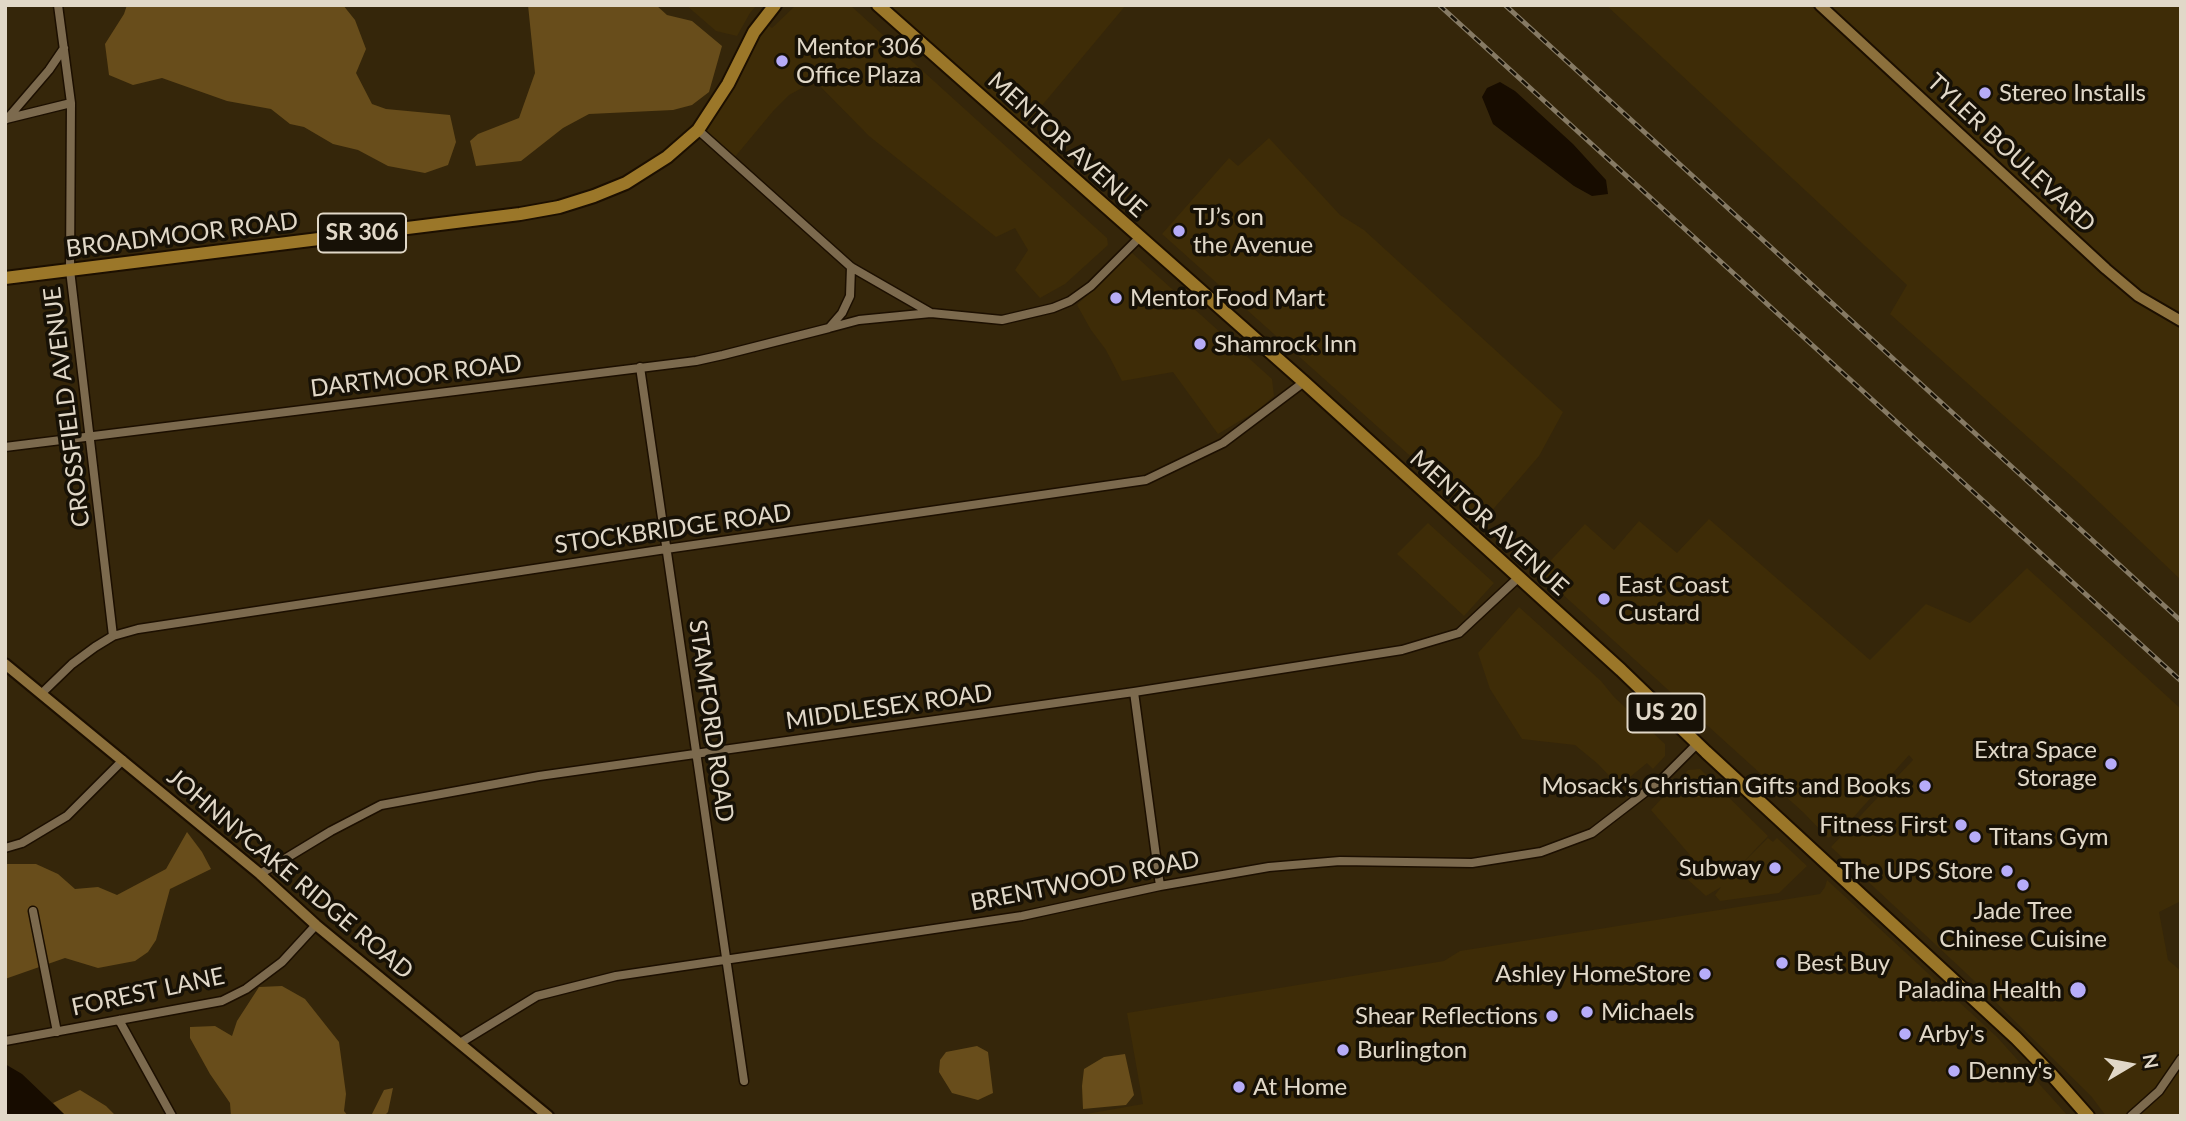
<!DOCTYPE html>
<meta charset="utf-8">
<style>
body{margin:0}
#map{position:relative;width:2186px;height:1121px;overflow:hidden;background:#35260a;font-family:Lato,sans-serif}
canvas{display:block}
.frame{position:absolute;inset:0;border:7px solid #e1d8c8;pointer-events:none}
.north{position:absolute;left:2095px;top:1030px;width:70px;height:70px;-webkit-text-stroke:5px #171106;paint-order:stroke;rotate:80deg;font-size:19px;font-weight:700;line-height:28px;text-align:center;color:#e1d8c8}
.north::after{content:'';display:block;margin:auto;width:24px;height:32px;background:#e1d8c8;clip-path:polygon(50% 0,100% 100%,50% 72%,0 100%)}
</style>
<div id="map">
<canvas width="2186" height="1121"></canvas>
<div class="frame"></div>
<div class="north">N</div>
</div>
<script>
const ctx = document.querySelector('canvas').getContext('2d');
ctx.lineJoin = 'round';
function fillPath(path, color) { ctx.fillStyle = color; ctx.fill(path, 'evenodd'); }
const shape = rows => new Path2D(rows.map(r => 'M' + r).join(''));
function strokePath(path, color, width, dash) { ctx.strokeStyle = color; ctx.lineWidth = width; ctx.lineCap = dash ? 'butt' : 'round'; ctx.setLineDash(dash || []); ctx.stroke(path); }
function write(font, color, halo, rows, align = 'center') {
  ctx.font = font + ' Lato,sans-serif'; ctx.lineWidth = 7; ctx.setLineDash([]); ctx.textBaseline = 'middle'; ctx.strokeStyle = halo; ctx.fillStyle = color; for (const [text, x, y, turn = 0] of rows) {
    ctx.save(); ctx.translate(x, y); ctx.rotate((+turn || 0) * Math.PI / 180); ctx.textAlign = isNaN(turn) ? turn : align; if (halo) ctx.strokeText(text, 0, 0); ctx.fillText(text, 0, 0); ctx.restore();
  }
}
const built = shape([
 [686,5,757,5,750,13,737,36,716,31],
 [796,5,850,5,1107,238,1108,245,1065,284,1040,298,1015,270,1028,250,1015,228,996,237,869,136,815,81,789,95,774,110,734,158,702,129,765,23,772,28],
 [888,5,1126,5,1024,127,889,10],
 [1606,5,2181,5,2181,580,2078,482,1890,314,1907,285],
 [1269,138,1340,215,1364,230,1563,412,1539,456,1483,521,1162,234,1229,158,1238,166],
 [1131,252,1272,379,1274,396,1258,410,1218,434,1173,372,1122,381,1106,350,1091,330,1077,305],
 [1709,519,1870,660,1926,604,1970,623,2027,568,2181,709,2181,901,2159,912,2168,960,2181,971,2181,1116,2106,1116,2091,1096,1966,973,1831,847,1913,760,1909,755,1842,830,1828,838,1804,813,1539,573,1585,524,1614,550,1639,521,1677,553],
 [1428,523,1494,583,1464,616,1397,554],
 [1519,607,1601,681,1614,697,1665,744,1665,756,1653,769,1647,763,1619,786,1598,764,1575,745,1522,739,1490,689,1478,653],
 [1700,769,1768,836,1734,872,1768,838,1773,842,1777,838,1807,866,1779,893,1720,901,1715,895,1721,887,1706,896,1677,870,1690,855,1651,810,1688,770],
 [1827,880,1997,1037,2068,1116,1075,1116,1143,1104,1127,1013,1444,961,1460,951,1820,894,1825,887]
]);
const green = shape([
 [127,5,343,5,355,20,366,49,356,73,372,104,386,109,450,115,456,142,448,165,425,173,388,166,358,150,333,144,304,127,290,124,271,109,227,101,162,78,133,85,109,75,105,44,124,14],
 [528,5,656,5,667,15,692,21,722,46,709,92,692,105,673,110,589,114,563,128,521,161,476,166,470,141,478,134,519,118,535,73],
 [187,832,202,852,211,869,170,889,156,940,148,952,135,961,98,968,65,958,5,979,5,864,36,864,58,874,75,889,98,887,117,895,166,869],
 [282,986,305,999,339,1042,346,1094,344,1111,348,1116,231,1116,230,1103,210,1074,190,1038,190,1027,215,1026,232,1036,237,1021,259,987],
 [977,1046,988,1052,993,1093,978,1100,952,1093,939,1072,940,1060,946,1052],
 [1125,1054,1134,1095,1126,1105,1083,1109,1082,1086,1084,1069,1104,1057],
 [393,1088,388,1112,384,1116,362,1116,372,1114,384,1090],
 [80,1090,106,1106,116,1116,66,1116,53,1103]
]);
const water = shape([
 [1500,82,1515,91,1573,144,1606,180,1608,194,1592,196,1574,186,1493,124,1482,97,1487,88],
 [5,1064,22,1074,66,1116,5,1116]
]);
const street = shape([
 [58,5,71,103,70,270,113,636],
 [6,119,71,103],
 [7,119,49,70,64,48],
 [698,130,851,267,931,313],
 [829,328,859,320,931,313,1002,320,1053,308,1070,301,1091,286,1139,238],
 [640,367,744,1081],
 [5,447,696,361,723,355,829,328,842,313,850,296,851,267],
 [1134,692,1160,886],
 [41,694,72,664,95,647,113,636,138,629,666,549,1146,480,1223,443,1304,382],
 [5,848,22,843,67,816,123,760],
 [260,874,331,831,381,805,539,776,1134,692,1402,650,1459,633,1518,578],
 [33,911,57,1032],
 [119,1020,172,1116],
 [5,1041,222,1001,246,989,282,962,316,925],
 [460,1043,537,996,616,976,1022,916,1160,886,1269,867,1340,861,1472,863,1541,852,1592,833,1661,780,1698,743],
 [2131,1116,2159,1091,2181,1059]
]);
const secondary = shape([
 [1820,5,2106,269,2138,296,2181,321],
 [5,664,260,874,316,925,548,1116]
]);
const primary = shape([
 [878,5,1304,382,1621,670,1706,752,2016,1038,2050,1073,2088,1116],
 [5,278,520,214,559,207,594,196,626,183,667,157,698,130,728,84,754,32,775,5]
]);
const rail = shape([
 [1439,5,2181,681],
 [1505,5,2181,621]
]);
const markers = [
 [782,61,7,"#b6acf8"],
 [1985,93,7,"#b6acf8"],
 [1179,231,7,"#b6acf8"],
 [1116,298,7,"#b6acf8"],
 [1200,344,7,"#b6acf8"],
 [1604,599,7,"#b6acf8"],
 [2111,764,7,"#b6acf8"],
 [1925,786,7,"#b6acf8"],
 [1961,825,7,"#b6acf8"],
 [1975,837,7,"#b6acf8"],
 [1775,868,7,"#b6acf8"],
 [2007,871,7,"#b6acf8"],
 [2023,885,7,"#b6acf8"],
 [1782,963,7,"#b6acf8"],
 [1705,974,7,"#b6acf8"],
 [2078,990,9,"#b6acf8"],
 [1587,1012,7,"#b6acf8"],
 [1552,1016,7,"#b6acf8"],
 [1905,1034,7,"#b6acf8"],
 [1343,1050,7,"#b6acf8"],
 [1954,1071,7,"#b6acf8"],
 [1239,1087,7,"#b6acf8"]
];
const shields = [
 [362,233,88],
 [1666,713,77]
];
const shieldNames = [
 ["SR 306",362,233],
 ["US 20",1666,713]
];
const poiNames = [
 ["Mentor 306",796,47],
 ["Office Plaza",796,75],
 ["Stereo Installs",1999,93],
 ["TJ’s on",1193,217],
 ["the Avenue",1193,245],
 ["Mentor Food Mart",1130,298],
 ["Shamrock Inn",1214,344],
 ["East Coast",1618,585],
 ["Custard",1618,613],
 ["Extra Space",2097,750,"right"],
 ["Storage",2097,778,"right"],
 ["Mosack's Christian Gifts and Books",1911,786,"right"],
 ["Fitness First",1947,825,"right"],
 ["Titans Gym",1989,837],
 ["Subway",1761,868,"right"],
 ["The UPS Store",1993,871,"right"],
 ["Jade Tree",2023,911,"center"],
 ["Chinese Cuisine",2023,939,"center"],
 ["Best Buy",1796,963],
 ["Ashley HomeStore",1691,974,"right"],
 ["Paladina Health",2062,990,"right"],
 ["Michaels",1601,1012],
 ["Shear Reflections",1538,1016,"right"],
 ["Arby's",1919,1034],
 ["Burlington",1357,1050],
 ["Denny's",1968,1071],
 ["At Home",1253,1087]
];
const streetNames = [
 ["MENTOR AVENUE",1067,145,42],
 ["TYLER BOULEVARD",2011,153,43],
 ["BROADMOOR ROAD",182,235,-7],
 ["DARTMOOR ROAD",416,376,-7],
 ["CROSSFIELD AVENUE",67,407,-97],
 ["MENTOR AVENUE",1489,523,42],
 ["STOCKBRIDGE ROAD",673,529,-8],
 ["MIDDLESEX ROAD",889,707,-8],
 ["STAMFORD ROAD",711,721,82],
 ["JOHNNYCAKE RIDGE ROAD",290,874,40],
 ["BRENTWOOD ROAD",1085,881,-11],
 ["FOREST LANE",148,992,-12]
];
fillPath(built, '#3e2c07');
fillPath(green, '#684d1b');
fillPath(water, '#170c00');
strokePath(street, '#1c0f00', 11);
strokePath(secondary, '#1c0f00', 14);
strokePath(primary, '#1c0f00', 16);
strokePath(street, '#7c6a4e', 8);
strokePath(secondary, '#8c703c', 10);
strokePath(primary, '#9b7729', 12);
strokePath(rail, '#867a64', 5);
strokePath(rail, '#171106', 2.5, [8]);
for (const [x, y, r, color] of markers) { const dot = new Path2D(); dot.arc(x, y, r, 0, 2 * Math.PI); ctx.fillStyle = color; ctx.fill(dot); strokePath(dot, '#171106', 2.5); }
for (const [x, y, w] of shields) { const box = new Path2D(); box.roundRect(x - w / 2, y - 19.5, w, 39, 5); ctx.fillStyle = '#171106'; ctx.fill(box); strokePath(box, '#e1d8c8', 2); }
write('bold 23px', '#e1d8c8', null, shieldNames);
write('24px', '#e1d8c8', '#171106', poiNames, 'left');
write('24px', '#e1d8c8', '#171106', streetNames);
</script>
